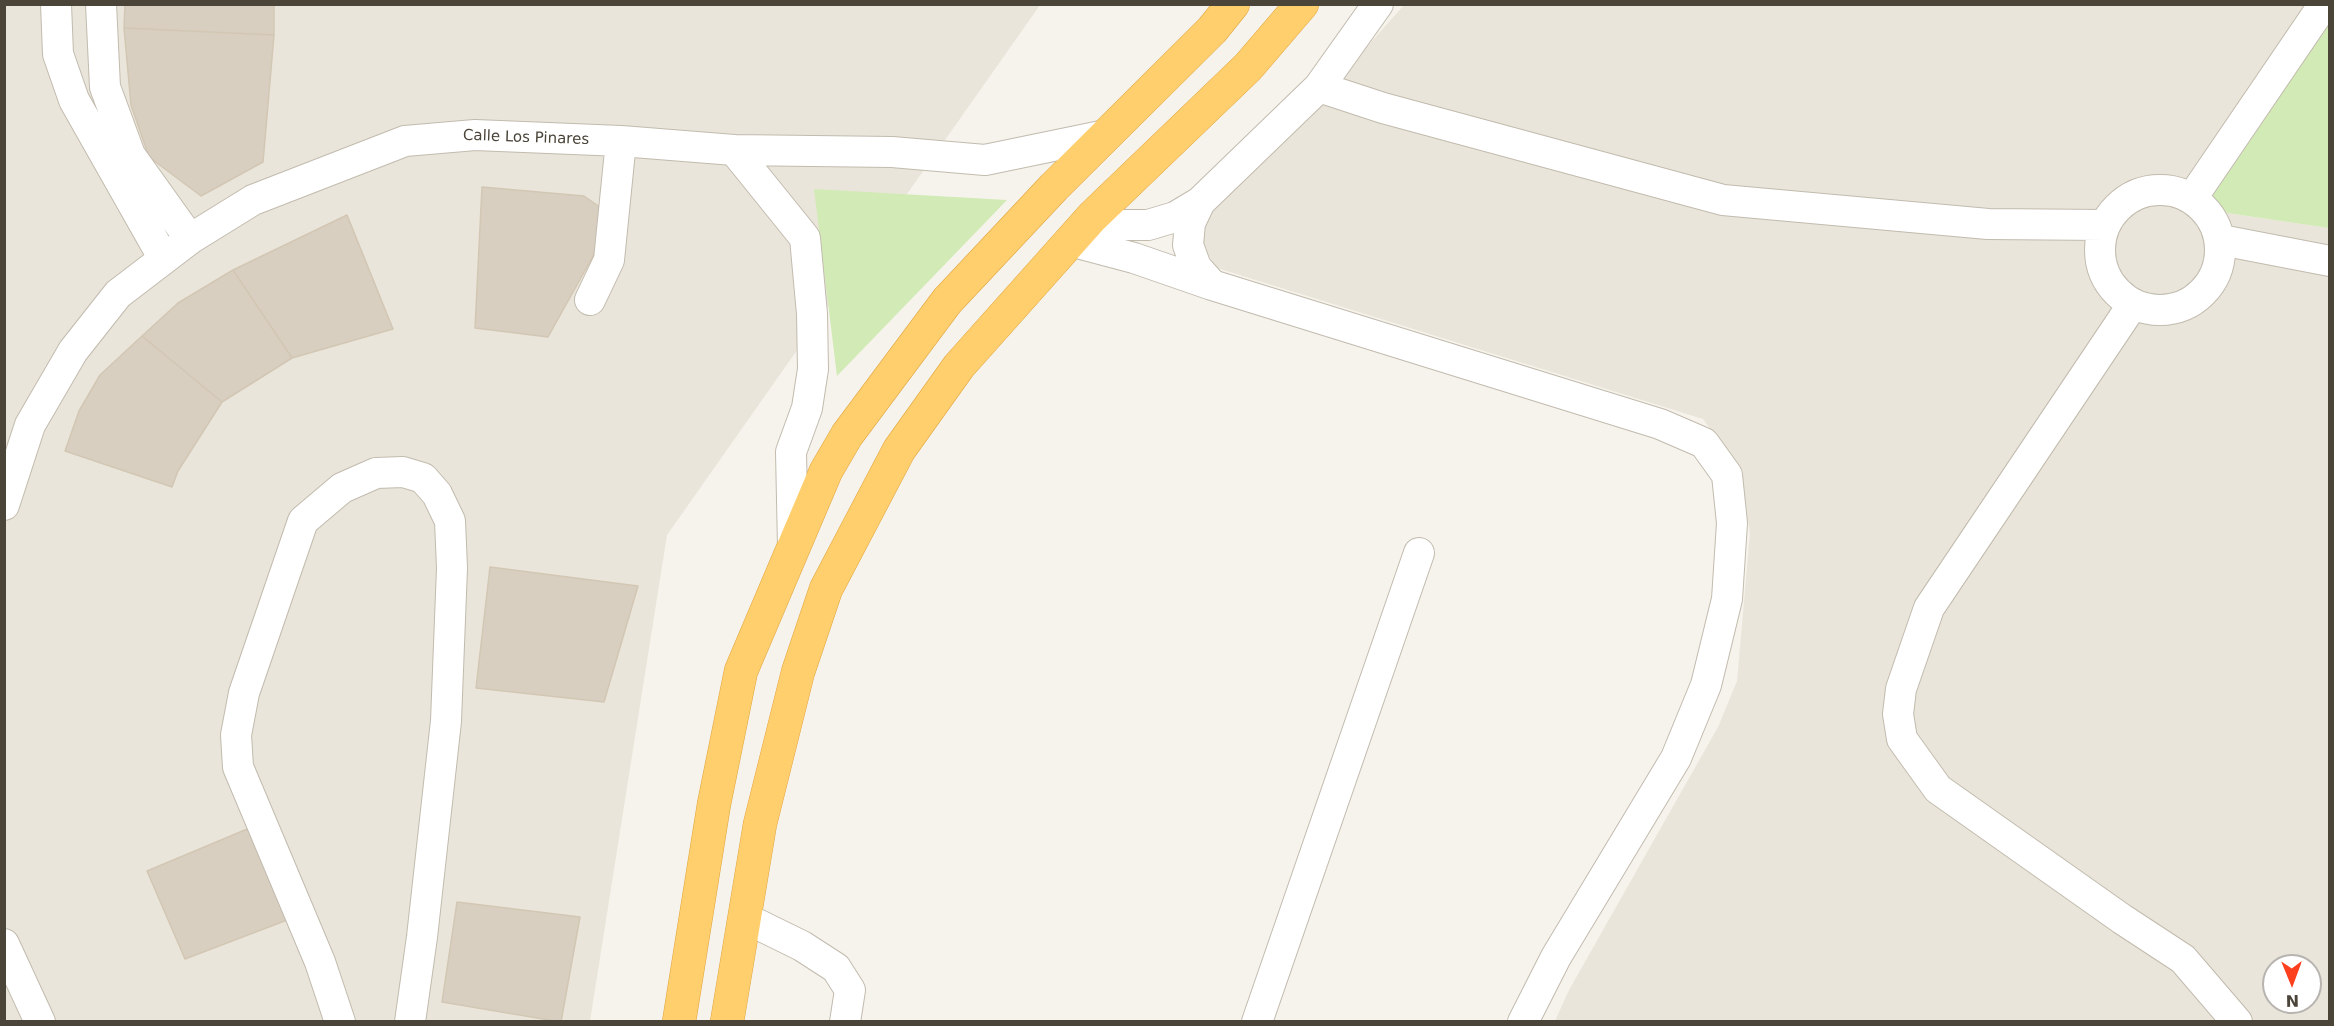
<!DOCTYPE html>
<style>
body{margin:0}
#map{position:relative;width:2334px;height:1026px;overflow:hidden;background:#f6f3ec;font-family:"DejaVu Sans",sans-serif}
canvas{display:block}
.frame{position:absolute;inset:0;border:6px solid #4b4439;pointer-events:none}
.north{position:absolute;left:2262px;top:954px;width:60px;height:60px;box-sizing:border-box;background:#fff;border:2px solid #b7b4b0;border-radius:50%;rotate:179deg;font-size:16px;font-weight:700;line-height:24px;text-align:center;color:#4b4439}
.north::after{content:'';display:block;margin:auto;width:21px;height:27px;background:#fc3f1d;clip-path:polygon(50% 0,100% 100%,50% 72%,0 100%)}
</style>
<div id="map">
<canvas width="2334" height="1026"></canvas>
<div class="frame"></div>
<div class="north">N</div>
</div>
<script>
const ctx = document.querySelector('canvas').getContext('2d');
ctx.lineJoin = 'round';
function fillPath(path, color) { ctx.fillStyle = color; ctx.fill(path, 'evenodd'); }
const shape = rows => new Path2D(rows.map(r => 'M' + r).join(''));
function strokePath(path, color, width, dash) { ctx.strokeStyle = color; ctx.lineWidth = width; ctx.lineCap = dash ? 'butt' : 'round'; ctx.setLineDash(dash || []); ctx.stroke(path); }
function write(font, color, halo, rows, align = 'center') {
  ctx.font = font + ' "DejaVu Sans",sans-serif'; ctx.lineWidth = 5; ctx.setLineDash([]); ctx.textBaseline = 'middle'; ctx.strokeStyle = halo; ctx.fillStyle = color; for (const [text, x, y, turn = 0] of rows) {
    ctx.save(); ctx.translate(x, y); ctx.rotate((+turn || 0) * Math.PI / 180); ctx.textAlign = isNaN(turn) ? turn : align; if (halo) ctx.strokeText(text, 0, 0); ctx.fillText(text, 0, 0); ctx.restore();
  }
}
const residential = shape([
 [5,5,1040,5,667,535,590,1021,5,1022],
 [1404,5,2329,5,2328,26,2200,187,2227,213,2329,228,2329,1021,1555,1021,1569,990,1718,727,1737,681,1750,533,1742,480,1729,454,1703,419,1217,268,1200,242,1208,214,1310,111],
 [2274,966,2310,966,2310,1002,2274,1002]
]);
const green = shape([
 [2329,23,2329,228,2227,213,2200,187],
 [814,189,1007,200,837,376]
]);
const building = shape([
 [125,4,274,4,274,35,124,28,125,4],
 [124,28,274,35,263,162,201,196,149,157,131,105,124,28],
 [482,187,584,196,604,210,607,231,548,337,475,328,482,187],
 [347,215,393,329,292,358,233,270,347,215],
 [233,270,292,358,222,402,142,336,178,303,233,270],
 [142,336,222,402,178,471,172,487,65,451,79,411,100,375,142,336],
 [490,567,638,586,604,702,476,688,490,567],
 [252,827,295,917,185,959,147,871,252,827],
 [457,902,580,917,561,1022,442,1002,457,902]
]);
const street = shape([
 [56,4,58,54,74,100,164,259],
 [101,4,105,87,130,155,190,239],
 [1319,87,1383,108,1723,200,1988,224,2105,225],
 [734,150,805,238,812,314,813,369,807,408,791,452,793,547],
 '2100 250a60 60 0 1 1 120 0a60 60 0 1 1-120 0Z',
 [2192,198,2324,4],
 [1200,202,1190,223,1188,245,1196,267,1212,285],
 [1092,217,1120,225,1148,225,1175,217,1200,202,1319,87,1378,4],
 [2221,240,2330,261],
 [1070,241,1134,258,1212,285,1660,424,1704,443,1727,475,1732,523,1727,599,1706,685,1676,758,1556,957,1523,1022],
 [590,300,609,260,621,141],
 [2133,304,1929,608,1901,689,1898,714,1902,739,1938,789,2122,919,2183,959,2237,1022],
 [4,505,30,425,73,351,118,294,190,239,253,200,405,141,475,135,621,141,734,150,892,152,985,160,1106,135],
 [745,918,802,946,836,968,850,990,845,1022],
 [4,944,40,1022],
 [340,1022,320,962,238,767,236,735,244,693,303,521,342,488,376,473,403,472,423,478,437,494,450,521,452,568,446,721,422,937,410,1022],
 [1257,1022,1419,553]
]);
const highway = shape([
 [679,1022,714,804,741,671,826,471,847,435,947,301,1054,187,1212,30,1233,4],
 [727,1022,760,824,798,672,826,589,899,450,959,366,1092,217,1248,67,1302,4]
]);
const streetNames = [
 ["Calle Los Pinares",526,138,2]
];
fillPath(residential, '#eae5da');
fillPath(green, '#d2eab5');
fillPath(building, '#d8cfc1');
strokePath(building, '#d3c7b4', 1.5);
strokePath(street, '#c2bbae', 32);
strokePath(highway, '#e0a43c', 34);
strokePath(street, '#fff', 30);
strokePath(highway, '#ffcf6e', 33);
write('15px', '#4b4439', '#fff', streetNames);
</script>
